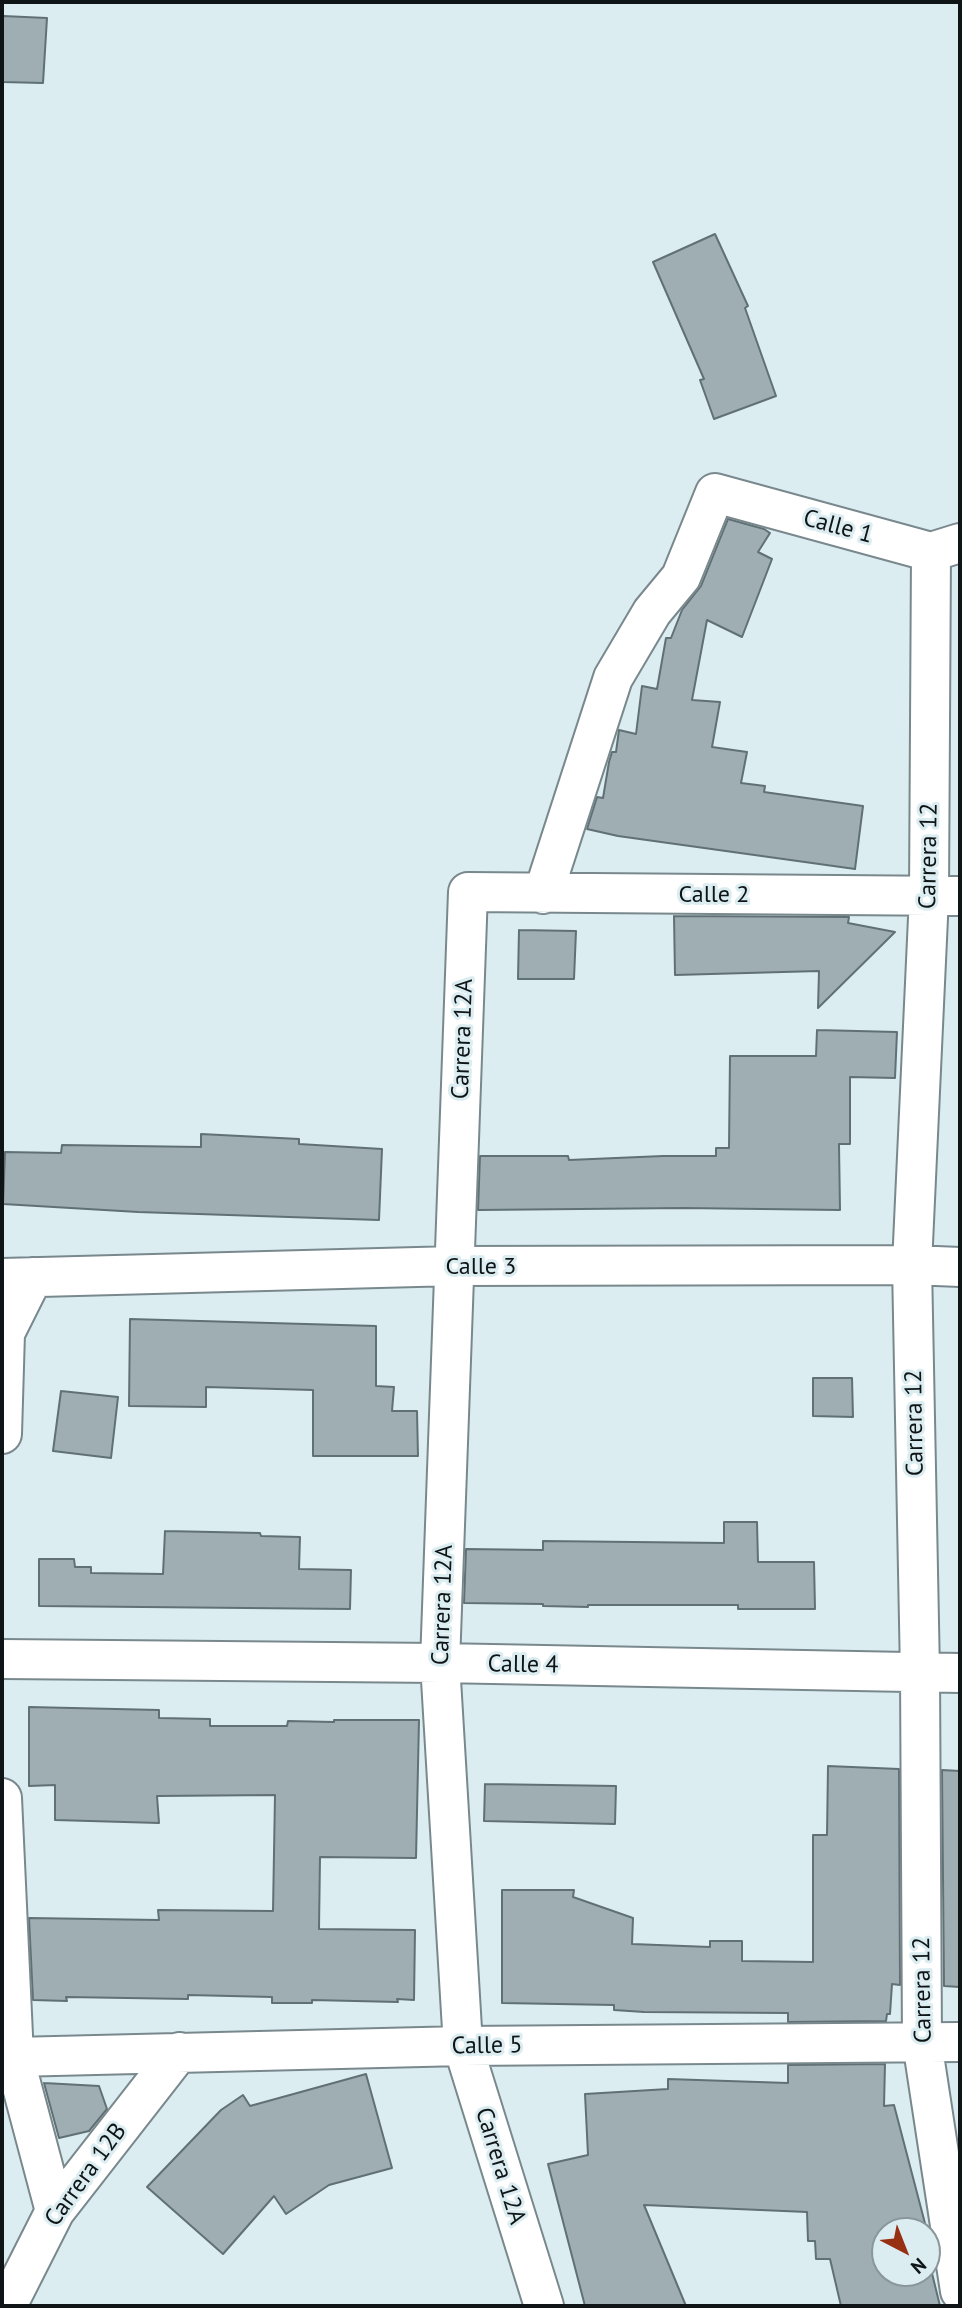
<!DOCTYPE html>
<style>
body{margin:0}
#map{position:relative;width:962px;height:2308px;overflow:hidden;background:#dcedf2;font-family:"PT Sans",sans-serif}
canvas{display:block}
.frame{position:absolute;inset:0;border:4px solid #0f1516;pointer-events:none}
.north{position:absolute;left:871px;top:2217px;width:70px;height:70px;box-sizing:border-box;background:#dcedf2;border:2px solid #8a979a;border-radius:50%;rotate:138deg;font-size:19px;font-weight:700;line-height:28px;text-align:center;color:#0f1516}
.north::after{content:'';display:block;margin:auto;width:24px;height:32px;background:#973012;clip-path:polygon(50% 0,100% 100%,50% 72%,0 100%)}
</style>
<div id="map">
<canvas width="962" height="2308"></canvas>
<div class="frame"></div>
<div class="north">N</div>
</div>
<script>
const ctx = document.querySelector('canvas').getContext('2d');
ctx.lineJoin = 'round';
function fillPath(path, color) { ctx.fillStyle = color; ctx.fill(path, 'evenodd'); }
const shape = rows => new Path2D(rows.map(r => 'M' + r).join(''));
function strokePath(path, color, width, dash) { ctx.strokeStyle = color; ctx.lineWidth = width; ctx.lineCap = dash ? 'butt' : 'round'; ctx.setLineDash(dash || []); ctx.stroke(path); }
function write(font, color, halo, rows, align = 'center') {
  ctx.font = font + ' "PT Sans",sans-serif'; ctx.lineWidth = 6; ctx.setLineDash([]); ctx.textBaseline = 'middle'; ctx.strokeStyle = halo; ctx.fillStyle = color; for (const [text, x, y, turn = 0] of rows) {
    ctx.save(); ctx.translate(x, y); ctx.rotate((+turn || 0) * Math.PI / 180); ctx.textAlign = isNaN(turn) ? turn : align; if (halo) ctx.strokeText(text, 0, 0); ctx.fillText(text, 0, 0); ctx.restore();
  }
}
const building = shape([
 [3,16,47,18,43,83,2,82,3,16],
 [715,234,748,306,745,308,776,396,714,419,700,380,704,379,653,262,715,234],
 [728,519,764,529,770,533,758,552,772,559,742,637,707,620,692,700,720,702,712,747,747,752,741,783,765,786,764,792,863,806,855,869,618,836,587,829,597,797,603,798,609,762,612,752,616,752,619,730,636,734,642,686,657,689,666,638,671,638,682,610,701,586,728,519],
 [674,916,849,917,848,923,895,932,818,1008,819,971,675,975,674,916],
 [519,930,576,931,574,979,518,979,519,930],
 [817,1030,897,1032,895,1078,850,1077,850,1144,839,1144,840,1210,683,1208,478,1210,480,1156,568,1156,569,1160,663,1156,716,1156,716,1148,729,1148,730,1056,816,1056,817,1030],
 [201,1134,299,1139,299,1144,382,1149,379,1220,138,1212,3,1204,5,1152,61,1153,62,1145,201,1147,201,1134],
 [130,1319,376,1326,376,1386,394,1387,392,1411,417,1411,418,1456,313,1456,313,1390,206,1387,206,1407,129,1406,130,1319],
 [813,1378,852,1378,853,1417,813,1416,813,1378],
 [61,1391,118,1397,111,1458,53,1451,61,1391],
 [724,1522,757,1522,758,1562,814,1562,815,1609,738,1609,738,1605,588,1605,588,1607,543,1606,543,1604,464,1603,466,1549,543,1550,543,1541,724,1543,724,1522],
 [165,1531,260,1533,261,1536,300,1537,299,1569,351,1570,350,1609,39,1606,39,1559,74,1559,75,1567,91,1567,91,1573,163,1574,165,1531],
 [29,1707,159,1710,159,1718,210,1719,210,1726,287,1726,288,1721,334,1722,334,1720,419,1720,416,1858,320,1857,319,1929,415,1930,414,2000,397,1999,398,2002,312,2000,312,2003,272,2003,272,1997,188,1995,188,1999,66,1997,67,2001,33,2000,29,1918,159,1920,158,1910,273,1911,275,1795,157,1796,159,1823,55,1820,55,1785,29,1786,29,1707],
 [828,1766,899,1769,900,1985,892,1984,890,2014,887,2014,886,2021,788,2022,788,2013,644,2012,614,2010,614,2005,502,2003,502,1890,574,1890,573,1897,633,1918,632,1944,710,1947,710,1941,742,1941,742,1961,813,1962,813,1835,827,1835,828,1766],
 [942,1770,960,1771,960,1987,944,1986,942,1770],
 [485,1784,616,1786,615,1824,484,1821,485,1784],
 [885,2064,884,2106,894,2105,927,2231,885,2231,885,2273,927,2273,927,2233,933,2257,928,2257,940,2306,841,2306,830,2259,816,2259,815,2241,808,2241,807,2212,644,2205,686,2306,585,2306,548,2164,588,2155,585,2094,668,2089,668,2079,788,2083,788,2065,885,2064],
 [366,2074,392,2168,329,2185,286,2214,274,2196,223,2254,147,2187,221,2110,243,2095,250,2106,366,2074],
 [44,2083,99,2086,107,2109,89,2131,59,2138,44,2083]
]);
const street = shape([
 [931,552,929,896,912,1265,920,1673,922,2042,960,2291],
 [543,894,613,678,652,612,681,577,715,493,931,552,960,543],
 [2,1278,455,1266,912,1265,960,1267],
 [2,1434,5,1333,33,1277],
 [2,1659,440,1663,960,1673],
 [2,1798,14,2057,55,2211],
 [14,2057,463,2046,960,2042],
 [7,2306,55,2211,179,2052],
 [544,2306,463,2046,440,1663,468,892,960,896]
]);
const streetNames = [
 ["Calle 1",838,527,15],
 ["Carrera 12",929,856,-89],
 ["Calle 2",714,895],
 ["Carrera 12A",463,1039,-88],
 ["Calle 3",481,1267],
 ["Carrera 12",915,1423,-91],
 ["Carrera 12A",443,1605,-88],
 ["Calle 4",523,1665,1],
 ["Carrera 12",923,1990,-91],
 ["Calle 5",487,2046,-1],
 ["Carrera 12A",500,2166,73],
 ["Carrera 12B",86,2175,-54]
];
fillPath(building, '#9eaeb3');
strokePath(building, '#607074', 2);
strokePath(street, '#79888d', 42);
strokePath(street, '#fff', 38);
write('24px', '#0f1516', '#dcedf2', streetNames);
</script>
